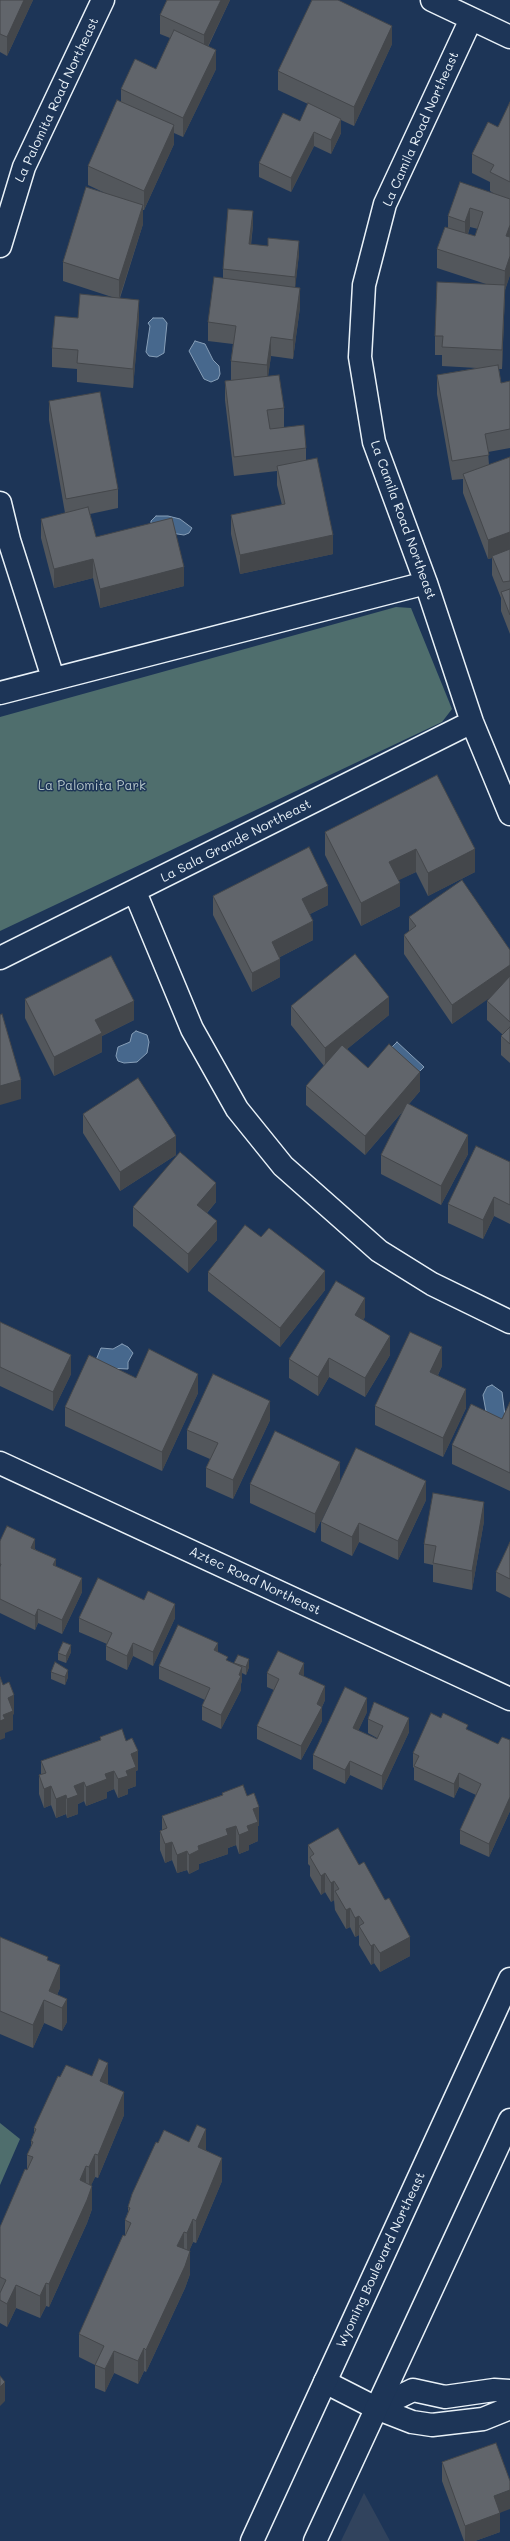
<!DOCTYPE html>
<style>
body{margin:0}
canvas{display:block;background:#1d3557}
</style>
<canvas width="510" height="2541"></canvas>
<script>
const ctx = document.querySelector('canvas').getContext('2d');
ctx.lineJoin = 'round';
function fillPath(path, color) { ctx.fillStyle = color; ctx.fill(path, 'evenodd'); }
const shape = rows => new Path2D(rows.map(r => 'M' + r).join(''));
function strokePath(path, color, width, dash) { ctx.strokeStyle = color; ctx.lineWidth = width; ctx.lineCap = dash ? 'butt' : 'round'; ctx.setLineDash(dash || []); ctx.stroke(path); }
function write(font, color, halo, rows, align = 'center') {
  ctx.font = font + ' Mali,sans-serif'; ctx.lineWidth = 3; ctx.setLineDash([]); ctx.textBaseline = 'middle'; ctx.strokeStyle = halo; ctx.fillStyle = color; for (const [text, x, y, turn = 0] of rows) {
    ctx.save(); ctx.translate(x, y); ctx.rotate((+turn || 0) * Math.PI / 180); ctx.textAlign = isNaN(turn) ? turn : align; if (halo) ctx.strokeText(text, 0, 0); ctx.fillText(text, 0, 0); ctx.restore();
  }
}
const built = shape([
 [364,2493,390,2541,341,2541]
]);
const green = shape([
 [396,607,411,608,452,709,442,722,0,931,0,717],
 [0,2123,20,2139,0,2185]
]);
const water = shape([
 [153,318,163,318,167,323,164,353,157,357,149,356,146,352,150,326,148,323,153,318],
 [195,341,205,344,213,360,219,366,220,374,218,379,211,382,204,379,189,351,195,341],
 [156,516,168,516,180,519,192,528,189,533,184,535,151,530,151,521,156,516],
 [136,1031,147,1035,149,1042,147,1053,137,1062,124,1063,118,1061,116,1056,118,1047,130,1042,132,1034,136,1031],
 [397,1042,424,1067,412,1079,385,1054,397,1042],
 [122,1344,128,1347,133,1353,128,1362,128,1369,107,1368,96,1360,101,1348,113,1349,122,1344],
 [492,1385,502,1392,505,1416,503,1420,487,1417,483,1395,487,1387,492,1385]
]);
const minor = shape([
 [432,0,510,37],
 [471,19,385,204,364,285,360,357,374,442,426,583,472,722,510,814],
 [0,246,24,167,103,0],
 [0,503,9,540,53,678],
 [0,693,426,583],
 [135,892,192,1029,237,1109,283,1166,379,1251,432,1284,510,1322],
 [0,958,472,722],
 [0,1463,510,1699],
 [325,2382,376,2408,412,2422,432,2425,483,2419,510,2408],
 [376,2408,413,2390,445,2397,494,2390,510,2391]
]);
const major = shape([
 [252,2541,510,1979],
 [315,2541,510,2120]
]);
const wall = shape([
 [0,0,33,0,7,56,0,52],
 [167,0,230,0,208,47,216,69,183,137,174,133,174,144,144,210,143,210,143,224,120,298,139,319,133,388,77,382,77,369,52,367,52,348,78,318,115,298,63,281,63,262,107,194,88,185,88,166,121,101,121,89,156,69,170,38,160,34,160,15],
 [392,44,354,126,341,120,341,133,331,154,314,146,291,192,259,177,259,163,300,121,308,104,278,90,278,71],
 [510,102,510,275,505,290,502,369,499,369,501,383,510,381,510,448,488,452,489,465,510,457,510,634,501,611,501,598,492,575,492,558,488,559,463,493,463,479,452,480,437,394,437,375,477,368,442,366,442,355,435,355,435,336,486,284,437,268,437,249,448,228,448,216,493,193,490,191,490,182,472,173,472,154,498,127],
 [470,227,478,229,475,236,468,234],
 [253,225,251,245,299,254,295,287,300,307,293,359,271,356,268,376,284,408,284,427,306,448,306,460,333,554,240,574,231,534,231,515,282,505,277,485,277,471,234,476,225,400,225,381,234,380,231,380,231,361,233,344,208,341,208,322,223,278,223,269],
 [49,401,118,489,118,508,90,514,96,537,184,586,100,608,93,578,54,588,41,538,41,519,65,513,49,420],
 [437,775,475,872,428,896,416,872,398,880,400,906,361,926,325,855,325,832],
 [213,896,328,905,310,914,313,940,280,957,280,977,252,992,213,915],
 [409,917,510,950,510,1063,501,1055,501,1036,503,1035,487,1020,487,1001,490,997,452,1024,404,954,404,935,409,931],
 [25,999,134,1020,102,1036,102,1052,54,1076,25,1018],
 [291,1006,389,1015,347,1049,368,1068,420,1091,409,1104,468,1154,441,1205,381,1174,381,1155,403,1111,365,1155,306,1105,306,1086,324,1066,291,1025],
 [83,1114,176,1155,120,1191,83,1133],
 [510,1162,510,1224,494,1216,483,1239,448,1223,448,1204],
 [216,1202,207,1213,217,1240,188,1273,133,1226,133,1207],
 [261,1237,325,1290,280,1347,208,1291,208,1272],
 [365,1317,363,1320,390,1355,365,1397,329,1377,318,1396,289,1378,289,1359],
 [0,1322,71,1374,53,1411,0,1386],
 [442,1366,438,1375,466,1408,443,1457,375,1425,375,1406],
 [136,1378,198,1393,162,1471,65,1426,65,1407],
 [510,1402,510,1491,452,1464,452,1445,502,1419],
 [270,1420,233,1499,206,1487,206,1468,210,1459,187,1449,187,1430],
 [340,1481,315,1533,250,1503,250,1484],
 [426,1500,398,1560,359,1542,352,1556,321,1541,321,1522],
 [484,1521,472,1590,433,1582,433,1565,424,1563,424,1544],
 [0,1541,35,1549,56,1566,82,1592,62,1634,38,1623,35,1630,0,1613],
 [510,1542,510,1598,496,1591,496,1572],
 [79,1618,175,1618,153,1666,133,1656,127,1670,106,1660,106,1646,107,1644,79,1632],
 [71,1652,66,1663,58,1660,58,1653],
 [218,1652,228,1661,234,1664,234,1663,249,1667,246,1675,242,1673,242,1681,241,1684,241,1690,221,1729,202,1720,202,1706,205,1700,159,1679,159,1666],
 [51,1672,68,1677,65,1685,51,1679],
 [267,1673,304,1676,325,1700,322,1707,322,1721,301,1760,257,1739,257,1726,274,1690,267,1687],
 [367,1712,358,1731,377,1739,377,1738,368,1733,368,1719,409,1732,382,1790,350,1775,345,1784,313,1769,313,1755],
 [468,1730,498,1744,510,1740,510,1811,489,1857,460,1844,460,1830,476,1795,459,1787,454,1798,414,1780,414,1768,413,1767,413,1753],
 [100,1737,138,1770,136,1771,136,1786,128,1789,128,1794,118,1798,114,1789,107,1792,107,1798,86,1806,84,1801,78,1804,78,1814,67,1818,66,1814,56,1818,51,1805,44,1808,39,1794,39,1775,41,1774,41,1761,100,1740],
 [222,1793,259,1826,258,1826,258,1841,249,1845,249,1850,239,1854,236,1845,228,1848,228,1854,199,1864,199,1869,189,1874,187,1870,177,1873,172,1860,165,1863,160,1850,160,1831,162,1830,162,1816,222,1795],
 [308,1845,410,1956,380,1972,374,1963,371,1965,359,1945,359,1935,355,1937,350,1927,346,1929,335,1910,334,1900,331,1902,325,1892,321,1895,310,1876,310,1866,308,1864],
 [0,1937,48,1960,60,1988,57,1995,67,1999,67,2022,62,2031,44,2023,33,2048,0,2034],
 [60,2077,108,2085,124,2115,98,2178,95,2177,91,2185,92,2209,87,2223,49,2307,46,2306,40,2318,16,2308,7,2327,0,2323,0,2227,27,2170,27,2155,31,2147,31,2141,34,2133,34,2128],
 [158,2143,206,2150,222,2181,196,2243,193,2242,189,2251,190,2274,185,2288,146,2372,144,2371,138,2384,114,2373,105,2392,95,2388,95,2365,79,2357,79,2334,125,2236,125,2220,128,2212,128,2207],
 [442,2462,500,2513,500,2532,475,2541,464,2541,442,2481]
]);
const shadedWall = shape([
 [24,0,33,0,7,56,7,37],
 [221,0,230,0,204,54,204,35],
 [392,26,392,44,354,126,354,107],
 [216,50,216,69,183,137,183,118],
 [341,119,341,133,331,154,331,140],
 [174,125,174,144,144,210,144,191],
 [314,132,314,146,291,192,291,178],
 [143,205,143,224,119,299,119,280],
 [470,208,470,227,465,241,465,222],
 [253,211,253,225,249,258,249,244],
 [510,225,510,244,506,236],
 [299,241,299,254,295,290,295,277],
 [510,256,510,275,505,290,502,369,502,350,505,271],
 [300,288,300,307,293,359,293,340],
 [139,300,139,319,133,388,133,369],
 [271,337,271,356,267,384,267,365],
 [510,532,510,551,492,556,492,558,488,559,488,540],
 [333,535,333,554,240,574,240,555],
 [93,559,93,578,54,588,54,569],
 [184,567,184,586,100,608,100,589],
 [416,849,416,872,389,885,389,862],
 [475,849,475,872,428,896,428,873],
 [400,883,400,906,361,926,361,903],
 [328,886,328,905,302,918,302,899],
 [313,921,313,940,272,961,272,942],
 [280,959,280,977,252,992,252,973],
 [510,965,510,984,452,1024,452,1005],
 [389,997,389,1015,325,1067,325,1048],
 [134,1001,134,1020,102,1036,102,1052,54,1076,54,1057,95,1020],
 [420,1072,420,1091,365,1155,365,1136],
 [21,1080,21,1099,0,1105,0,1086],
 [468,1135,468,1154,441,1205,441,1186],
 [176,1136,176,1155,120,1191,120,1172],
 [216,1183,216,1202,197,1224,197,1205],
 [494,1197,494,1216,483,1239,483,1220],
 [217,1221,217,1240,188,1273,188,1254],
 [325,1271,325,1290,280,1347,280,1328],
 [365,1298,365,1317,355,1334,355,1315],
 [390,1336,390,1355,365,1397,365,1378],
 [442,1347,442,1366,430,1391,430,1372],
 [71,1355,71,1374,53,1411,53,1392],
 [329,1358,329,1377,318,1396,318,1377],
 [198,1374,198,1393,162,1471,162,1452],
 [466,1389,466,1408,443,1457,443,1438],
 [270,1401,270,1420,233,1499,233,1480],
 [340,1462,340,1481,315,1533,315,1514],
 [426,1481,426,1500,398,1560,398,1541],
 [484,1502,484,1521,472,1590,472,1571],
 [359,1523,359,1542,352,1556,352,1537],
 [35,1539,35,1553,31,1548],
 [56,1559,56,1573,53,1565],
 [82,1578,82,1592,62,1634,62,1620],
 [175,1604,175,1618,153,1666,153,1652],
 [38,1609,38,1623,35,1630,35,1616],
 [133,1643,133,1656,127,1670,127,1656],
 [218,1643,218,1656,214,1650],
 [71,1645,71,1652,66,1663,66,1656],
 [249,1659,249,1667,246,1675,246,1667],
 [304,1663,304,1676,299,1674],
 [242,1667,242,1681,241,1684,241,1690,221,1729,221,1715],
 [68,1670,68,1677,65,1685,65,1677],
 [325,1686,325,1700,320,1711,322,1707,322,1721,301,1760,301,1746,317,1704],
 [14,1695,14,1714,13,1715,13,1730,5,1733,5,1738,0,1740,0,1721,8,1698],
 [367,1698,367,1712,353,1742,353,1728],
 [409,1718,409,1732,382,1790,382,1776],
 [138,1751,138,1770,136,1771,136,1786,128,1789,128,1794,118,1798,118,1779,126,1771,131,1754],
 [350,1761,350,1775,345,1784,345,1770],
 [114,1771,114,1789,107,1792,107,1798,86,1806,86,1787,105,1774],
 [459,1773,459,1787,454,1798,454,1784],
 [84,1782,84,1801,78,1804,78,1814,67,1818,67,1799,74,1786],
 [51,1786,51,1805,44,1808,44,1789],
 [66,1795,66,1814,56,1818,56,1799],
 [510,1797,510,1811,489,1857,489,1844],
 [259,1807,259,1826,258,1826,258,1841,249,1845,249,1850,239,1854,239,1835,247,1826,253,1809],
 [236,1826,236,1845,228,1848,228,1854,199,1864,199,1869,189,1874,189,1855,198,1846,226,1829],
 [172,1842,172,1860,165,1863,165,1844],
 [187,1851,187,1870,177,1873,177,1855],
 [325,1873,325,1892,321,1895,321,1876],
 [334,1881,334,1900,331,1902,331,1883],
 [350,1908,350,1927,346,1929,346,1910],
 [359,1916,359,1935,355,1937,355,1918],
 [410,1937,410,1956,380,1972,380,1953],
 [374,1944,374,1963,371,1965,371,1946],
 [60,1965,60,1988,53,2004,49,1991],
 [67,1999,67,2022,62,2031,62,2008],
 [44,2000,44,2023,33,2048,33,2025],
 [108,2063,108,2086,100,2081],
 [124,2092,124,2115,98,2178,98,2155],
 [206,2129,206,2152,198,2147],
 [95,2154,95,2177,89,2190,89,2167],
 [222,2158,222,2181,196,2243,196,2221],
 [86,2166,86,2189,80,2180],
 [92,2186,92,2209,87,2223,49,2307,49,2284],
 [193,2219,193,2242,187,2256,187,2233],
 [184,2232,184,2254,177,2246],
 [190,2251,190,2274,185,2288,146,2372,146,2350],
 [46,2283,46,2306,40,2318,40,2296],
 [16,2285,16,2308,7,2327,7,2304],
 [144,2348,144,2371,138,2384,138,2361],
 [114,2351,114,2373,105,2392,105,2369],
 [5,2382,5,2401,0,2406,0,2387],
 [510,2490,510,2509,494,2515,494,2496],
 [500,2513,500,2532,475,2541,465,2541,465,2526]
]);
const building = shape([
 [0,0,24,0,7,37,0,34,0,0],
 [167,0,221,0,204,35,160,15,167,0],
 [312,0,338,0,392,26,354,107,278,71,312,0],
 [174,30,216,50,183,118,121,89,135,59,156,69,174,30],
 [117,100,174,125,144,191,88,166,117,100],
 [510,102,510,182,490,172,494,165,472,154,488,122,498,127,510,102],
 [308,103,341,119,331,140,314,132,291,178,259,163,283,113,300,121,308,103],
 [460,182,510,199,510,225,506,236,510,237,510,256,505,271,437,249,445,227,475,236,483,212,470,208,465,222,448,216,460,182],
 [86,187,143,205,119,280,63,262,86,187],
 [228,209,253,211,249,244,268,246,268,238,299,241,295,277,223,269,228,209],
 [214,277,300,288,293,340,271,337,267,365,231,361,236,326,208,322,214,277],
 [437,282,505,285,502,350,442,347,443,336,435,336,437,282],
 [80,294,139,300,133,369,77,363,78,350,52,348,55,316,78,318,80,294],
 [498,365,501,383,510,381,510,429,485,434,489,455,452,461,437,375,498,365],
 [279,375,284,408,267,410,270,429,304,425,306,448,234,457,225,381,279,375],
 [100,392,118,489,66,499,49,401,100,392],
 [510,457,510,532,488,540,463,474,510,457],
 [317,458,333,535,240,555,231,515,285,504,277,466,317,458],
 [88,507,96,537,172,518,184,567,100,589,93,559,54,569,41,519,88,507],
 [510,549,510,581,503,582,492,556,510,549],
 [510,589,510,615,501,592,510,589],
 [437,775,475,849,428,873,416,849,389,862,400,883,361,903,325,832,437,775],
 [309,847,328,886,302,899,313,921,272,942,280,959,252,973,213,896,309,847],
 [462,880,510,950,510,965,452,1005,404,935,416,926,409,917,462,880],
 [355,954,389,997,325,1048,291,1006,355,954],
 [111,956,134,1001,95,1020,102,1033,54,1057,25,999,111,956],
 [510,976,510,1022,487,1001,510,976],
 [2,1014,21,1080,0,1086,0,1015,2,1014],
 [510,1027,510,1044,501,1036,510,1027],
 [389,1044,420,1072,365,1136,306,1086,342,1045,368,1068,389,1044],
 [138,1078,176,1136,120,1172,83,1114,138,1078],
 [407,1103,468,1135,441,1186,381,1155,407,1103],
 [476,1146,510,1162,510,1205,494,1197,483,1220,448,1204,476,1146],
 [180,1152,216,1183,197,1205,217,1221,188,1254,133,1207,180,1152],
 [245,1225,261,1237,269,1228,325,1271,280,1328,208,1272,245,1225],
 [336,1281,365,1298,355,1315,390,1336,365,1378,329,1358,318,1377,289,1359,336,1281],
 [0,1322,71,1355,53,1392,0,1367,0,1322],
 [410,1332,442,1347,430,1372,466,1389,443,1438,375,1406,410,1332],
 [149,1349,198,1374,162,1452,65,1407,89,1355,136,1378,149,1349],
 [213,1374,270,1401,233,1480,206,1468,218,1443,187,1430,213,1374],
 [510,1402,510,1473,452,1445,471,1404,502,1419,510,1402],
 [275,1431,340,1462,315,1514,250,1484,275,1431],
 [356,1448,426,1481,398,1541,359,1523,352,1537,321,1522,356,1448],
 [433,1493,484,1502,472,1571,433,1563,436,1546,424,1544,433,1493],
 [7,1526,35,1539,31,1548,56,1559,53,1565,82,1578,62,1620,38,1609,35,1616,0,1599,0,1567,1,1564,0,1564,0,1541,7,1526],
 [510,1542,510,1579,496,1572,510,1542],
 [98,1578,144,1600,148,1591,175,1604,153,1652,133,1643,127,1656,106,1646,112,1633,79,1618,98,1578],
 [178,1625,218,1643,214,1650,228,1657,226,1660,242,1667,239,1675,241,1676,221,1715,202,1706,210,1688,159,1666,178,1625],
 [63,1642,71,1645,66,1656,58,1653,63,1642],
 [278,1651,304,1663,299,1674,325,1686,317,1704,322,1707,301,1746,257,1726,279,1679,267,1673,278,1651],
 [238,1655,249,1659,246,1667,234,1663,238,1655],
 [55,1662,68,1670,65,1677,51,1672,55,1662],
 [0,1677,3,1685,9,1682,14,1695,8,1698,13,1711,3,1715,5,1719,0,1721,0,1677],
 [345,1687,367,1698,353,1728,377,1739,383,1726,368,1719,374,1702,409,1718,382,1776,350,1761,345,1770,313,1755,345,1687],
 [431,1713,441,1718,443,1713,468,1725,466,1729,498,1744,502,1737,510,1740,510,1797,489,1844,460,1830,481,1784,459,1773,454,1784,414,1766,419,1756,413,1753,431,1713],
 [122,1729,126,1741,132,1738,138,1751,131,1754,136,1767,126,1771,128,1776,118,1779,114,1771,105,1774,107,1779,86,1787,84,1782,74,1786,78,1795,67,1799,66,1795,56,1799,51,1786,44,1789,39,1775,46,1773,41,1761,101,1740,100,1737,122,1729],
 [243,1785,247,1796,254,1793,259,1807,253,1809,258,1822,247,1826,249,1831,239,1835,236,1826,226,1829,228,1835,198,1846,199,1850,189,1855,187,1851,177,1855,172,1842,165,1844,160,1831,167,1828,162,1816,223,1795,222,1793,243,1785],
 [338,1828,359,1865,364,1862,385,1900,389,1898,410,1937,380,1953,374,1944,371,1946,359,1926,364,1923,359,1916,355,1918,350,1908,346,1910,335,1891,339,1889,334,1881,331,1883,325,1873,321,1876,310,1857,314,1854,308,1845,338,1828],
 [0,1937,48,1957,47,1960,60,1965,49,1991,67,1999,62,2008,44,2000,33,2025,0,2011,0,1937],
 [99,2059,108,2063,100,2081,124,2092,98,2155,95,2154,89,2167,86,2166,80,2180,92,2186,87,2200,49,2284,46,2283,40,2296,16,2285,7,2304,0,2300,0,2293,6,2280,0,2277,0,2227,25,2169,27,2170,33,2157,27,2155,33,2142,31,2141,36,2129,34,2128,58,2076,60,2077,66,2065,92,2076,99,2059],
 [197,2125,206,2129,198,2147,222,2158,196,2221,193,2219,187,2233,184,2232,177,2246,190,2251,185,2266,146,2350,144,2348,138,2361,114,2351,105,2369,95,2365,104,2346,79,2334,123,2235,125,2236,131,2223,125,2220,130,2208,128,2207,132,2194,156,2142,158,2143,164,2130,189,2142,197,2125],
 [0,2376,5,2382,0,2387,0,2376],
 [496,2443,510,2481,510,2490,494,2496,500,2513,465,2526,442,2462,496,2443]
]);
const streetNames = [
 ["La Palomita Road Northeast",57,100,-65],
 ["La Camila Road Northeast",421,129,-66],
 ["La Camila Road Northeast",403,520,70],
 ["La Sala Grande Northeast",236,841,-27],
 ["Aztec Road Northeast",255,1581,25],
 ["Wyoming Boulevard Northeast",381,2260,-65]
];
const parkNames = [
 ["La Palomita Park",92,786]
];
fillPath(built, '#31435d');
fillPath(green, '#4f6e6d');
fillPath(water, '#47688d');
strokePath(water, '#879fb8', 1);
strokePath(minor, '#e8f1f8', 25);
strokePath(major, '#e8f1f8', 25);
strokePath(minor, '#1d3557', 22);
strokePath(major, '#1d3557', 22);
fillPath(wall, '#53575c');
fillPath(shadedWall, '#44474b');
fillPath(building, '#61656b');
strokePath(building, '#44474b', 1);
write('13px', '#e8f1f8', '#1d3557', streetNames);
write('13px', '#b2c3c7', '#1d3557', parkNames);
</script>
